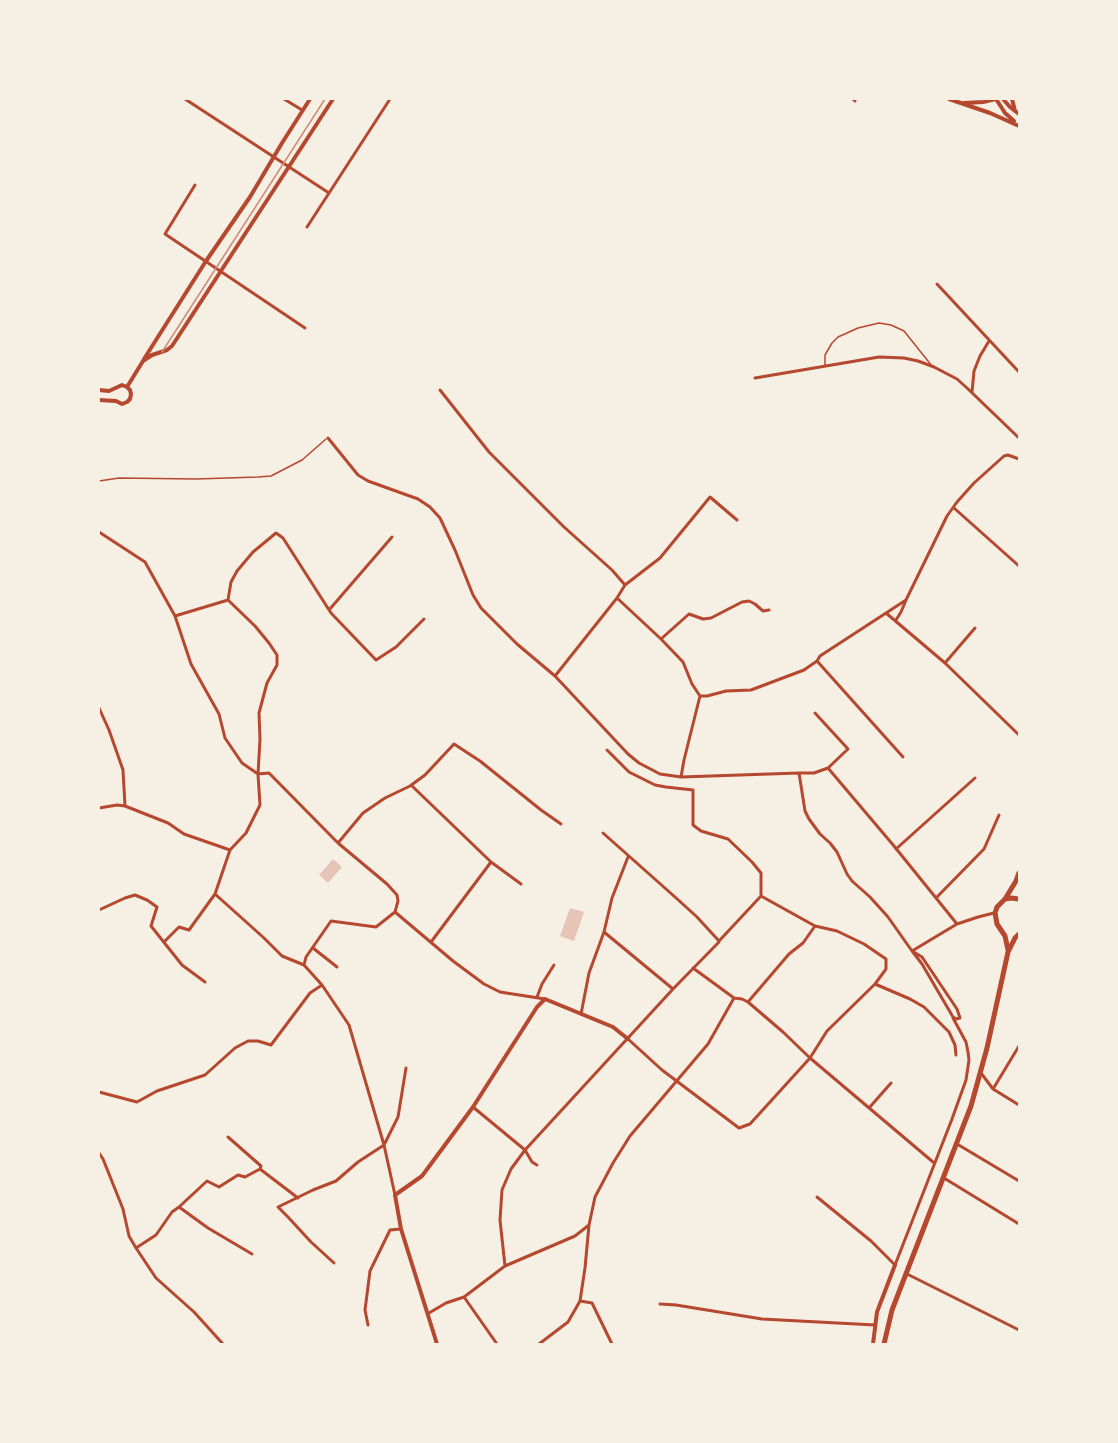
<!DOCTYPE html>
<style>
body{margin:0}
#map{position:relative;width:1118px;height:1443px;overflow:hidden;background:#f6efe4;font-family:"Crimson Pro",serif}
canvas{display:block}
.frame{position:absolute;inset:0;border:100px solid #f6efe4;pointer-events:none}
</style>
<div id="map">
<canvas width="1118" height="1443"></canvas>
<div class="frame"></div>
</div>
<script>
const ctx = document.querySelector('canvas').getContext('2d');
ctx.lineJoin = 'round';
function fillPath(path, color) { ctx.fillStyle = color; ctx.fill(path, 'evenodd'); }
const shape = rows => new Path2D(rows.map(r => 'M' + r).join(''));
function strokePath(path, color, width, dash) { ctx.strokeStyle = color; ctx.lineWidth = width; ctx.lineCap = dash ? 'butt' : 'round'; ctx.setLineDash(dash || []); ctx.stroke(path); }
const building = shape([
 [333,859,342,867,328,883,319,875],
 [570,908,584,912,574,941,560,936]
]);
const service = shape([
 [825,365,825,355,832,343,838,337,858,328,879,323,891,325,904,331,932,366],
 [99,481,119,478,196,479,258,477,271,476,302,460,326,439]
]);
const minor = shape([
 [185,99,329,193],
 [284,99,302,110],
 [853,99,855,101],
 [195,185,165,234,305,328],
 [307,227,390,99],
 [937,284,1019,372],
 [755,378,879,357,904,358,918,361,934,367,957,379,967,388,1019,438],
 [440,390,489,452,564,527,612,570,625,585,617,598,661,639,683,662,692,684,700,696,684,760,681,777],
 [972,392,974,371,980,356,989,341],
 [328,438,358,475,368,481,418,499,430,507,440,518,455,550,473,595,481,608,517,644,555,676,628,754,639,763,660,774,681,777,799,773,805,811,809,819,820,834,830,843,837,852,847,874,852,881,870,897,888,917,912,951,922,964,953,1017,956,1019,960,1018,957,1009,922,957,912,951],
 [954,508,1019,566],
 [99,532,145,562,175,616,191,664,219,714,225,738,242,763,258,774,269,773,338,843,387,884,397,895,398,901,395,912,453,961,484,984,500,992,545,999],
 [625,585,660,558,710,497,737,520],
 [228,600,231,582,237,571,253,552,276,533,283,538,331,613,376,660,396,647,424,619],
 [329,610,392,537],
 [886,613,945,663,1019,735],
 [896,620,901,612,906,600,947,516,957,502,974,483,1004,456,1008,455,1019,459],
 [661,639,689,614,703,619,711,618,742,602,749,601,755,604,763,611,769,610],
 [817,661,903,757],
 [945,663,975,628],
 [555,676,617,598],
 [700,696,707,696,726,691,751,690,804,670,817,661,820,656,906,600],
 [99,708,109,730,123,770,125,806],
 [815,713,848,749,828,768],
 [799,773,814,773,828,768,894,846,957,924],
 [411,785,491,862,521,884],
 [99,808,117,805,125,806,168,823,184,834,230,850],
 [603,833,675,897,697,917,719,941,761,896,761,873,752,862,728,839,701,831,693,825,693,790,666,787,655,785,629,772,607,750],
 [338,843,363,813,385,798,410,786,425,775,454,744,480,761,541,810,561,824],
 [896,849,975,778],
 [628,857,612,898,604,932,673,989,719,942],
 [215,894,264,938,282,956,304,965,322,985,349,1025,384,1145,395,1195],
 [936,898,984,849,999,815],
 [99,910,125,898,135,895,147,900,157,907,151,926,182,965,205,982],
 [165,941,179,927,189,930,215,894,230,850,246,833,260,805,258,774,260,739,259,713,267,683,277,665,277,655,269,643,255,626,228,600,175,616],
 [431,942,491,862],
 [313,948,337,967],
 [912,951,957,924,978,917,994,913],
 [304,965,306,957,331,921,376,927,395,912],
 [693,968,734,998,742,999,748,1002,783,1032,810,1058,933,1162],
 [875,984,910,999,924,1007,949,1032,955,1045,956,1055],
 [537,997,542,984,554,965],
 [748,1002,789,954,803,943,815,926],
 [581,1014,589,973,604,932],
 [628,1039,662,1070,739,1128,750,1124,810,1058,827,1031,875,984,886,969,886,959,864,944,837,931,815,926,761,896],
 [981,1073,993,1089,1019,1105],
 [993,1089,1019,1046],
 [99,1092,137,1102,157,1091,205,1075,235,1048,248,1041,258,1041,271,1045,310,993,322,985],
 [473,1107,525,1150,532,1162,537,1165],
 [869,1108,891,1083],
 [228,1137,261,1166,260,1169,298,1198],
 [957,1144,1019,1181],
 [99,1153,103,1159,123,1209,129,1236,136,1248,156,1278,194,1312,223,1344],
 [944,1178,1019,1224],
 [817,1197,871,1241,895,1265,952,1119,966,1080,969,1060,968,1052,966,1042,953,1018],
 [179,1207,207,1181,219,1187,238,1175,245,1177,260,1169],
 [136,1248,156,1235,172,1212,179,1207,208,1228,252,1254],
 [334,1263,311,1242,288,1217,278,1207,313,1190,336,1181,358,1162,384,1145,398,1117,406,1068],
 [505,1266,500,1220,502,1190,511,1169,525,1150,673,989],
 [907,1274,1019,1330],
 [464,1297,497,1344],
 [580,1301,592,1303,612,1344],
 [660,1304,676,1305,762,1319,875,1325],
 [429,1313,446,1303,464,1297,505,1266,575,1236,589,1225],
 [368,1325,365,1310,370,1271,390,1230,401,1229],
 [539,1344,568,1322,580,1301,585,1268,589,1225,595,1197,613,1163,630,1136,708,1044,734,998]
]);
const tertiary = shape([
 [949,99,990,113,1019,126],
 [996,99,1005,113,1014,121],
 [1003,99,1010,107,1019,114],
 [1012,99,1015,111],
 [964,103,983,102,996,99],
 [144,359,206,261,250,197,282,143,310,99],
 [127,387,143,361,152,355,167,350,172,346,333,99],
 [99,390,109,391,122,385,127,387],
 [99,400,116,401,122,404,127,402,130,399,131,394,130,390,127,387],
 [437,1344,401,1229,395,1195,422,1176,473,1107,537,1007,545,999,613,1027,628,1039],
 [873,1344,877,1312,895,1265]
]);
const trunk = shape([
 [1005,899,1016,881,1019,873],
 [1008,950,1005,936,997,924,995,913,997,907,1005,899,1011,898,1019,899],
 [884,1344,892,1310,971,1106,987,1048,1008,952,1015,938,1019,934]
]);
const tram = shape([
 [162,352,325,99]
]);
fillPath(building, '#e6c5b7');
strokePath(service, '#b5482f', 1.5);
strokePath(minor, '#b5482f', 3);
strokePath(tertiary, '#b5482f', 4);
strokePath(trunk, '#b5482f', 5);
strokePath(tram, '#cf8b77', 1.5);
</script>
